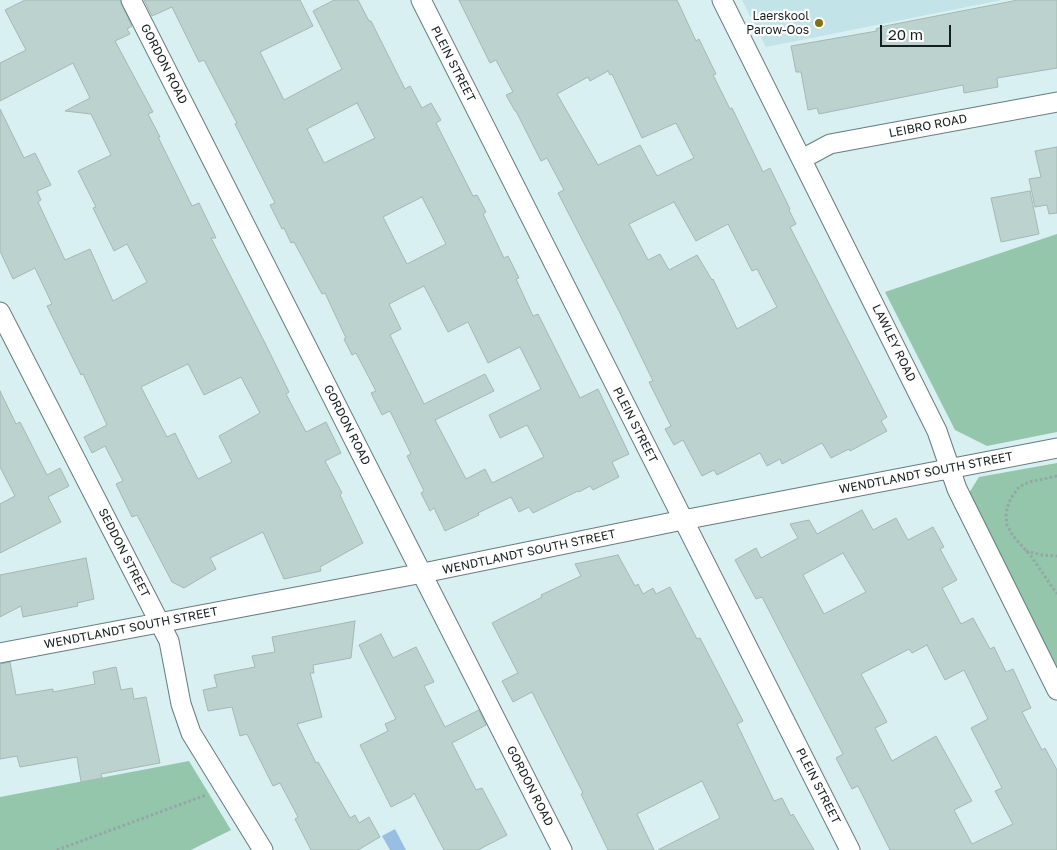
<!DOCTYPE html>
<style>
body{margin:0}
#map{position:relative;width:1057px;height:850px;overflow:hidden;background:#d8f0f2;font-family:"Golos Text",sans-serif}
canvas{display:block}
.scale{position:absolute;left:880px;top:25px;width:71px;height:22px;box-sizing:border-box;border:2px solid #161f1f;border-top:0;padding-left:6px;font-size:15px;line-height:18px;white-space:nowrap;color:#161f1f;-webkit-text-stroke:4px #fff;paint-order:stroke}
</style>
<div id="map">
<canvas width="1057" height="850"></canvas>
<div class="scale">20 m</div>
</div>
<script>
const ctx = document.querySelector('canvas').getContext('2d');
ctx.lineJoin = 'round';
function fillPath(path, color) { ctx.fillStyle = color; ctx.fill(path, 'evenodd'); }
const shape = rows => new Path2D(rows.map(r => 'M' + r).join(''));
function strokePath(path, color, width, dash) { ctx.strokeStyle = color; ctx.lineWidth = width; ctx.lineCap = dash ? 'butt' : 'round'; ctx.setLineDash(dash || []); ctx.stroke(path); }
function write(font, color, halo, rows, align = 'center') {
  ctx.font = font + ' "Golos Text",sans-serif'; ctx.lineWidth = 4.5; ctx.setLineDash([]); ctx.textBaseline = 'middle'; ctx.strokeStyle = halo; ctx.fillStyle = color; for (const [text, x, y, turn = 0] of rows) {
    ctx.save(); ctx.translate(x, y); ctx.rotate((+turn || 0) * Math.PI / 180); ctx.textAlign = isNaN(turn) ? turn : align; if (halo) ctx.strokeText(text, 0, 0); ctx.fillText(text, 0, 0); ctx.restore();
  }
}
const built = shape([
 [742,0,1002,0,766,47]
]);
const green = shape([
 [1057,234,1057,432,987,446,955,430,885,292],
 [1057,463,1057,668,969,493,979,477],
 [189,761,231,830,191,850,0,850,0,797]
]);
const water = shape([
 [395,829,406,850,390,850,382,836]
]);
const building = shape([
 [25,0,120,0,132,26,127,29,130,34,115,41,153,112,148,114,160,137,158,137,192,206,199,203,216,238,211,238,265,343,289,392,286,394,306,432,326,422,341,453,325,461,342,493,340,495,363,543,320,567,321,571,284,579,263,532,210,558,216,569,184,588,172,582,137,515,132,517,116,484,123,481,105,446,92,453,84,437,107,425,83,374,81,375,47,306,52,304,35,268,13,279,0,251,0,109,24,158,35,153,51,185,37,191,41,200,38,202,65,260,90,249,113,301,147,282,127,244,114,251,93,208,96,207,78,171,111,155,91,114,65,111,90,98,73,63,0,101,0,63,26,50,5,10,25,0],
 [188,364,204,395,241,377,260,413,219,436,232,462,198,479,175,433,167,437,141,387,188,364],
 [144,0,300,0,313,26,260,52,284,100,342,69,313,11,334,0,358,0,369,21,371,21,405,89,410,86,422,108,431,103,441,120,436,123,473,196,477,195,486,212,483,214,504,258,508,256,519,278,516,279,533,316,538,314,580,398,598,389,629,454,612,462,619,477,593,490,590,486,579,492,578,491,533,513,529,507,519,512,511,497,478,513,479,515,445,531,434,508,430,511,421,493,424,491,407,456,411,454,390,411,382,415,371,393,376,391,356,353,352,355,344,339,346,338,325,293,322,294,294,242,291,243,284,228,282,229,270,205,275,203,235,124,237,123,204,60,199,62,172,7,152,16,144,0],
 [357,103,375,138,324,163,307,129,357,103],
 [422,197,446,244,407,264,383,217,422,197],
 [424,286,448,332,468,322,488,363,520,347,541,389,489,415,500,438,527,425,544,457,492,483,485,469,466,479,435,420,494,391,485,374,424,404,390,335,401,329,389,304,424,286],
 [459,0,677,0,696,41,699,39,716,74,713,75,730,109,732,108,763,172,770,168,790,209,789,210,796,224,790,227,887,417,881,421,887,431,850,451,849,449,831,458,822,443,782,464,780,459,767,466,760,453,717,475,714,470,702,476,683,440,674,445,665,429,671,426,649,382,653,381,620,313,558,193,564,190,547,158,541,161,516,111,515,111,506,95,513,92,496,60,490,63,459,0],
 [608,71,610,75,612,74,642,138,676,123,694,158,657,176,640,145,598,165,557,94,588,77,590,81,608,71],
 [674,202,696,241,728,224,752,271,757,269,777,307,737,329,713,279,712,280,697,255,669,270,660,254,648,260,629,224,674,202],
 [1018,0,1057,0,1057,68,997,78,998,87,964,93,963,85,819,114,817,108,808,110,801,72,796,72,791,46,877,31,876,29,885,26,1018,0],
 [1057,147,1057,213,1049,214,1047,205,1035,207,1029,179,1041,177,1035,151,1057,147],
 [1030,191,1039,234,1001,242,991,198,1030,191],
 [0,391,16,424,20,422,47,475,60,468,69,486,48,497,61,522,0,553,0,504,15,496,0,467,0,391],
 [862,510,873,530,896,518,908,540,933,527,944,547,940,549,957,580,942,588,961,624,973,618,990,649,994,647,1006,672,1013,669,1031,708,1022,712,1042,750,1045,748,1057,770,1057,850,890,850,858,786,852,789,836,758,843,754,762,597,756,599,735,560,756,548,761,558,798,538,790,524,809,520,817,534,862,510],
 [843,553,866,592,824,614,803,575,843,553],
 [927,645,945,680,964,670,988,719,971,728,1002,788,995,791,1013,824,972,844,954,810,972,801,936,736,892,761,875,728,887,722,861,674,909,649,912,653,927,645],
 [618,555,635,586,638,584,643,594,653,588,656,594,670,587,697,639,700,638,743,721,737,724,774,801,782,798,791,816,793,814,814,850,658,850,720,818,702,781,637,814,654,850,608,850,581,794,583,793,532,692,513,702,502,681,518,673,492,623,542,597,541,595,581,576,575,564,618,555],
 [86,558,94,599,77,603,78,606,23,617,21,606,0,617,0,575,86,558],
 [355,621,351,658,313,665,314,673,310,673,322,717,297,724,316,763,318,762,350,818,355,815,359,823,369,817,380,837,358,850,311,850,295,819,298,817,280,783,273,786,247,734,240,736,232,707,208,711,203,690,217,687,214,675,255,667,252,656,275,652,272,637,355,621],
 [381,634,393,658,416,647,434,682,424,686,445,727,479,710,486,725,452,743,476,790,482,788,507,835,478,850,444,850,414,793,411,797,391,807,360,745,388,731,385,724,396,719,359,645,381,634],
 [10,662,16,695,53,689,53,692,95,684,93,672,116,667,121,690,132,688,134,699,146,697,160,763,101,774,102,778,81,782,77,757,20,767,17,756,0,759,0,664,10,662]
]);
const path = shape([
 [1057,476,1029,482,1019,487,1011,498,1007,508,1006,516,1007,525,1013,536,1031,556,1057,594],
 [1026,551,1042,555,1057,556],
 [57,850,206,795]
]);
const minor = shape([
 [131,0,562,850],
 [421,0,850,850],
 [722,0,937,431,957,489,1057,690],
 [802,159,830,144,1057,102],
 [0,312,169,641,181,704,191,733,263,850],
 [0,653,423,573,683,520,1057,448]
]);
const markers = [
 [819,23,5,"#867111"]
];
const poiNames = [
 ["Laerskool",809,16],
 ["Parow-Oos",809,30]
];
const streetNames = [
 ["GORDON ROAD",164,64,63],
 ["PLEIN STREET",453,64,63],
 ["LEIBRO ROAD",928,126,-11],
 ["LAWLEY ROAD",894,343,64],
 ["GORDON ROAD",347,425,63],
 ["PLEIN STREET",635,425,63],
 ["WENDTLANDT SOUTH STREET",926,473,-11],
 ["WENDTLANDT SOUTH STREET",529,552,-12],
 ["SEDDON STREET",124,553,63],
 ["WENDTLANDT SOUTH STREET",131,628,-11],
 ["GORDON ROAD",530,786,63],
 ["PLEIN STREET",818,786,63]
];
fillPath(built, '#c2e3e7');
fillPath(green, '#93c6aa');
fillPath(water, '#98bfe3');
fillPath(building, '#bcd2ce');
strokePath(building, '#a2b8b3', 1);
strokePath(minor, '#677c7e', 21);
strokePath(path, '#94a6a8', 3, [2.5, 2.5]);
strokePath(minor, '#fff', 19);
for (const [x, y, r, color] of markers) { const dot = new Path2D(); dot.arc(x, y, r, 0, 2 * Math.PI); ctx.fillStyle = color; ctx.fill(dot); strokePath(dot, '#fff', 2); }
write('12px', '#161f1f', '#fff', poiNames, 'right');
write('12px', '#161f1f', '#fff', streetNames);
</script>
